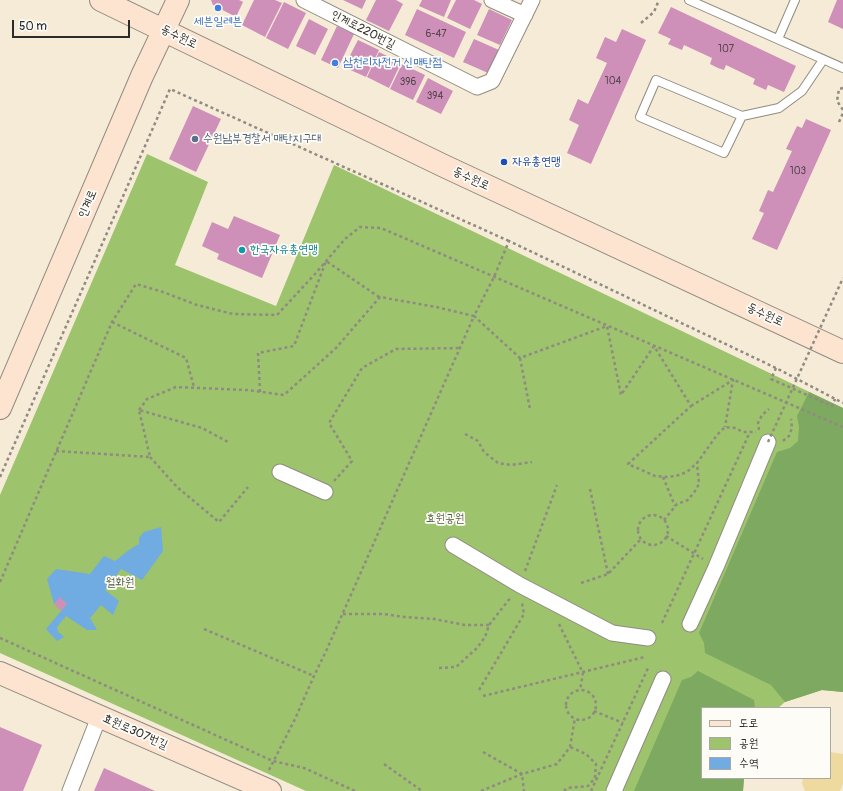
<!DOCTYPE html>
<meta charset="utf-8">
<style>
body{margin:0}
#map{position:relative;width:843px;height:791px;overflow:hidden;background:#f5ebd7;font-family:Pangolin,"Poor Story",sans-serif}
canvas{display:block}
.legend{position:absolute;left:701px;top:707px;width:130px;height:72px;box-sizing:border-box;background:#fdfcf7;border:1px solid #a9a8a5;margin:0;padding:5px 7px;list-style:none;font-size:12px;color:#2b2b2b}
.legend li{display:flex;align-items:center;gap:8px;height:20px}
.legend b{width:20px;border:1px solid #a9a8a5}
.scale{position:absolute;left:12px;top:20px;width:118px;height:18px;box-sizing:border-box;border:2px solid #2b2b2b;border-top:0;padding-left:5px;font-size:12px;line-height:14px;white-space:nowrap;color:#2b2b2b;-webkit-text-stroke:3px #fdfcf7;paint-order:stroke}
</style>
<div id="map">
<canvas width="843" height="791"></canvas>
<ul class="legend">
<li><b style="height:5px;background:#fde4d0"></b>도로</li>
<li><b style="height:11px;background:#9dc36d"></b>공원</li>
<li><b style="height:11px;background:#70abe1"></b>수역</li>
</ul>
<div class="scale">50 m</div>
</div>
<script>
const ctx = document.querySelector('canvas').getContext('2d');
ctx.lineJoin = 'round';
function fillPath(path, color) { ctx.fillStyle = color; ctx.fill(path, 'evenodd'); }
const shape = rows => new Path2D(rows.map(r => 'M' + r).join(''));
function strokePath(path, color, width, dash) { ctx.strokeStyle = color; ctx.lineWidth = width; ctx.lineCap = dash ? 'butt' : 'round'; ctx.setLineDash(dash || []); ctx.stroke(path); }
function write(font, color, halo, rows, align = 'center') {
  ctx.font = font + ' Pangolin,"Poor Story",sans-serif'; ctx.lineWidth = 3.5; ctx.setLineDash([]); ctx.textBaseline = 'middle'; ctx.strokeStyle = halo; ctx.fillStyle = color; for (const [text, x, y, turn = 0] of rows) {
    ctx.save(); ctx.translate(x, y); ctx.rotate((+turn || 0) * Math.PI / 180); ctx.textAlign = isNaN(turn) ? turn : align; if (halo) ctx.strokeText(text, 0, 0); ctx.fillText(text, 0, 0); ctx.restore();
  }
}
const green = shape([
 [147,154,208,182,175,265,276,306,334,165,843,408,843,692,822,690,785,702,778,708,702,708,702,778,744,778,743,791,306,791,0,653,0,495]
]);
const forest = shape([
 [809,392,843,408,843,692,822,690,785,702,771,685,705,653,704,643,699,633,777,452,790,448,798,441,799,427,797,416],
 [698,671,754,700,755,708,702,708,702,778,744,778,743,791,634,791,682,680,691,677]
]);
const sand = shape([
 [830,752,843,754,843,784,840,791,805,791,802,784,803,778,830,778]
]);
const water = shape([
 [161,527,163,551,142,580,121,569,105,590,119,601,113,615,101,605,90,618,97,630,87,630,66,616,57,627,58,632,64,637,57,641,46,629,67,604,60,598,54,604,47,579,56,569,90,574,104,556,115,561,129,550,139,544,139,538,144,532]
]);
const building = shape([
 [211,0,239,0,243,2,236,17,213,5],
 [254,0,275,0,282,3,265,37,242,25],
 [343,0,366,0,362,9],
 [376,0,396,0,403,4,389,31,366,20],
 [422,0,451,0,444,17,419,6],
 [456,0,474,0,482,4,470,29,447,18],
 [837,0,843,0,843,29,828,22],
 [284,2,306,13,288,49,266,38],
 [671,7,796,66,784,92,768,85,766,90,753,84,755,79,726,65,724,70,718,68,710,64,712,58,684,45,682,50,668,44,671,39,658,33],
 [417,9,466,32,454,58,405,35],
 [489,9,512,20,500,45,477,35],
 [309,19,328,29,315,55,296,46],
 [337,26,354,34,338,68,321,60],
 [622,29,646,40,591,164,567,153,579,125,569,120,578,99,588,104,607,63,596,58,605,37,616,42],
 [474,39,499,50,488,73,463,62],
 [358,40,379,50,366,77,344,67],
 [379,52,401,63,389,88,367,77],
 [402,64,425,75,413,100,390,89],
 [428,78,453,91,441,114,416,102],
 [193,106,221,119,196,172,169,159],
 [806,119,831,130,777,250,752,239,764,213,759,211,768,190,773,192,792,151,786,149,797,126,802,128],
 [234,216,280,235,262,278,217,259,219,254,202,246,212,222,228,229],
 [60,597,67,604,61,611,54,604],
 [0,727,42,745,23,791,0,791],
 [104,768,155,791,94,791]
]);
const path = shape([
 [641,23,654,12,659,0],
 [843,88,839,89,837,101,843,110],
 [839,122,843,113],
 [112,322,186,358,194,387],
 [520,358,530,409],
 [776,368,771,379,832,406,835,399],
 [260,392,258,353,294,346,326,261,379,297],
 [691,406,733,380,725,427],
 [139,410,147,399,176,387,247,390,284,395,336,348,380,297,436,307,474,316,494,277,509,241,776,368,843,403],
 [759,430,758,423,762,415,769,409],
 [465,434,478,441,484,452,498,463,511,465,532,462],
 [783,441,789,436,792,428,791,419],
 [56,451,150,457,139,410,202,428,230,443],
 [150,457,177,487,219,522,248,487],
 [0,477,170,89,509,241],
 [663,477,675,506],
 [334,481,352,461,329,423,362,368,396,349,461,348],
 [590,489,608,574],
 '638 530a15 15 0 1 1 30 0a15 15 0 1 1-30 0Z',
 [664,520,677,504,688,500,695,491,699,484,697,463],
 [666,536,703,559],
 [525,571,557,485],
 [0,582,112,322,136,284,163,292,197,305,233,314,277,315,315,274,345,239,360,227,381,228,843,427],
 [581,583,608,574,641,539],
 [343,614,384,614,404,617,434,619,465,625,489,625],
 [662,623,750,432],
 [559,624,583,673,580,690],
 [204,629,314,676],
 [0,638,273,761,304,768,355,791],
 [439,668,456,667,477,648,485,637,489,625,511,597],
 [479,690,524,614,522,603],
 '566 705a15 15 0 1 1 30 0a15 15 0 1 1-30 0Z',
 [483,696,645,657],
 [594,711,623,723],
 [483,752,522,774,524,791],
 [384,764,422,791],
 [269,770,295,719,314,676,327,649,474,316,520,358,607,326,621,395,654,346,691,406,628,464,655,476,667,477,676,476,687,472,697,463,717,435,725,427,735,428,743,432,756,432],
 [481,791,522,774,557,764,570,747,575,718],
 [564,791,567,788,588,786,595,778,596,764,586,754,570,747],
 [591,791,649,666]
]);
const lane = shape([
 [689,0,843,68],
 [778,39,795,0],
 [742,116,724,153,640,117,656,80,742,116,779,108,802,91,823,60]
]);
const street = shape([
 [304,0,477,87,492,81,532,0],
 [492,0,525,15],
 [280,472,325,492],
 [453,545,520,585,612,633,648,638],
 [690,624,716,567,768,442],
 [70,791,99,717],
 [614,791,663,679]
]);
const secondary = shape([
 [101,0,444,166,843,352],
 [0,408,142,76,178,0],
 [0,673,270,791]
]);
const pathBridge = shape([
 [768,442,843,278]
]);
const markers = [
 [218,8,4,"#3f7fe0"],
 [335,63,4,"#3f7fe0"],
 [195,139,4,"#5c6f8a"],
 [504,162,4,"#1a4fb4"],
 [242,250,4,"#0f9aa8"]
];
const numberNames = [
 ["6-47",436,34],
 ["107",726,49],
 ["104",613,81],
 ["396",408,82],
 ["394",435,96],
 ["103",798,171]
];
const shopNames = [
 ["세븐일레븐",218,22],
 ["삼천리자전거 신매탄점",343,63,"left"]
];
const streetNames = [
 ["인계로220번길",363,30,27],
 ["동수원로",179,37,26],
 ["동수원로",471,179,25],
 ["인계로",88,204,-67],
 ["동수원로",765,315,25],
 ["효원로307번길",135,732,24]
];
const serviceNames = [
 ["수원남부경찰서 매탄지구대",203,139]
];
const transitNames = [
 ["자유총연맹",512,162]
];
const cultureNames = [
 ["한국자유총연맹",250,250]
];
const parkNames = [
 ["효원공원",445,519],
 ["월화원",120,583]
];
fillPath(green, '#9dc36d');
fillPath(forest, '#7ea960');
fillPath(sand, '#eeda9e');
fillPath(water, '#70abe1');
fillPath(building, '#ce8fb8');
strokePath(lane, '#908b81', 10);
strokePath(street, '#908b81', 17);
strokePath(secondary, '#908b81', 24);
strokePath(path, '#908b81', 2.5, [3, 3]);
strokePath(lane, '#fff', 8);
strokePath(street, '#fff', 15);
strokePath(secondary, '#fde4d0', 22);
strokePath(pathBridge, '#908b81', 2.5, [3, 3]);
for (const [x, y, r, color] of markers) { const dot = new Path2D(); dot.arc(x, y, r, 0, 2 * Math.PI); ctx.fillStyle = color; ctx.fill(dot); strokePath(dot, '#fdfcf7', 1.5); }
write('10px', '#54444e', null, numberNames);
write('12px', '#366cbe', '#fdfcf7', shopNames);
write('12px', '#2b2b2b', '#fdfcf7', streetNames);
write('12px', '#4e5e75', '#fdfcf7', serviceNames, 'left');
write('12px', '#164399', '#fdfcf7', transitNames, 'left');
write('12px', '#0d838f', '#fdfcf7', cultureNames, 'left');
write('12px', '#536042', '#fdfcf7', parkNames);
</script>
